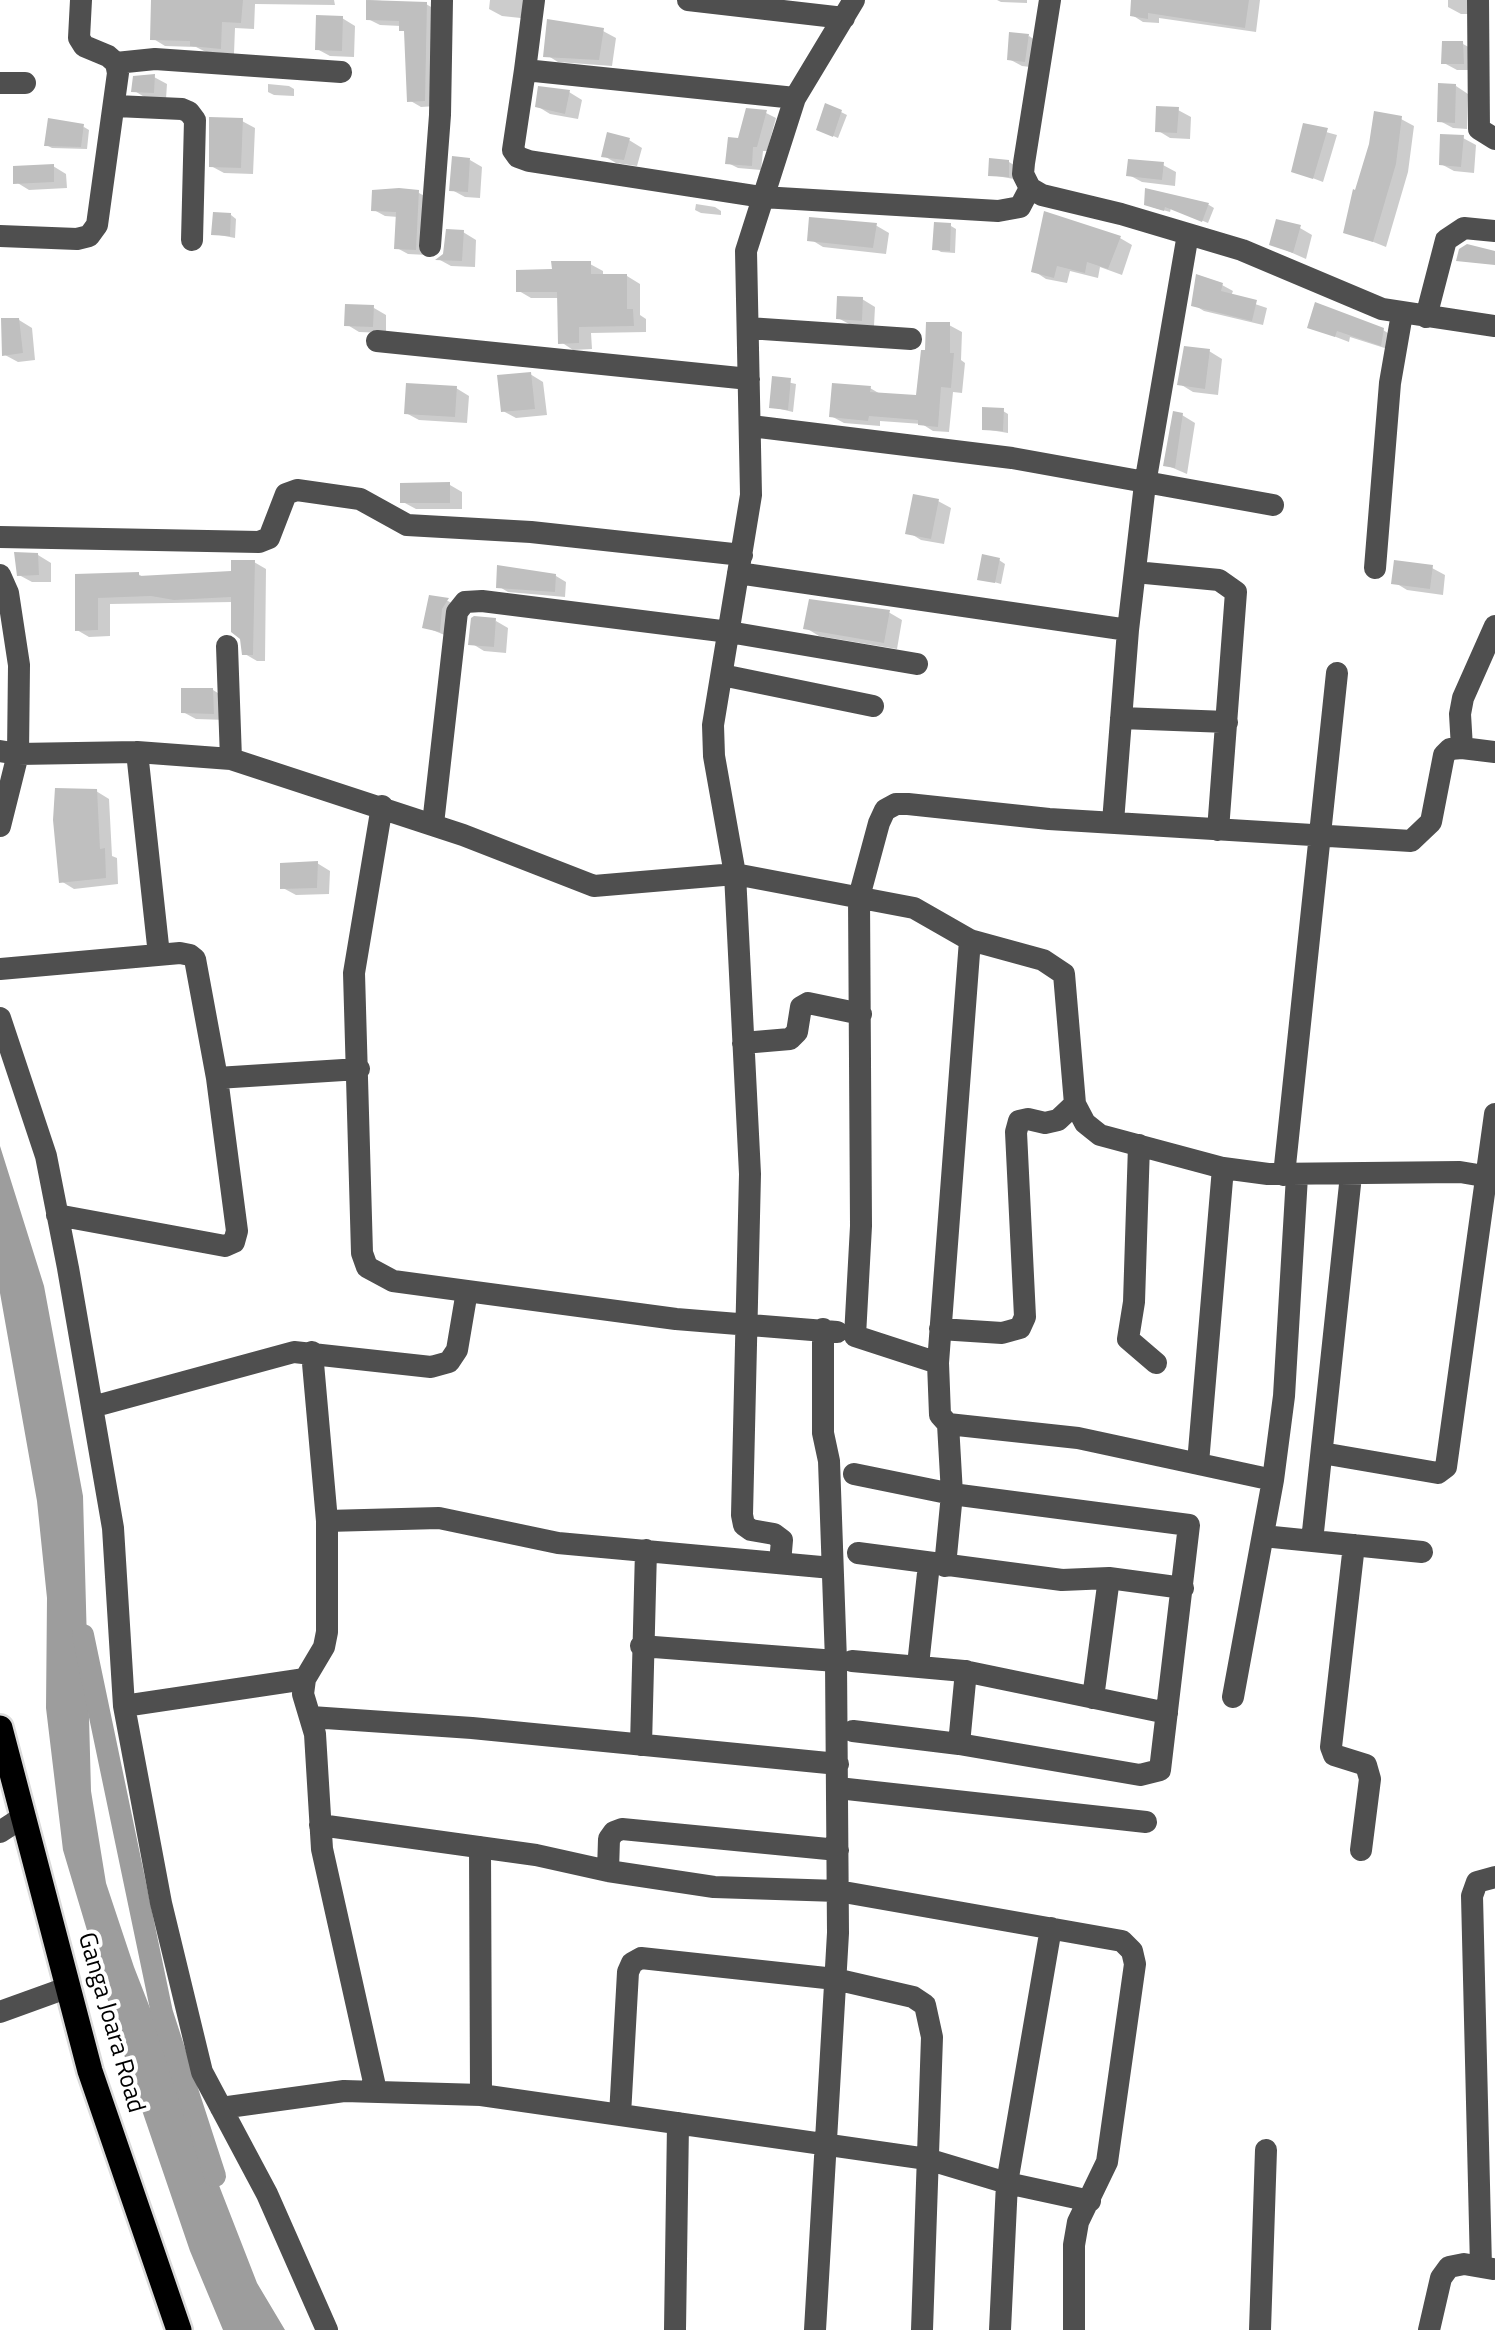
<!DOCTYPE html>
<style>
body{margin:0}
canvas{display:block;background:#fff}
</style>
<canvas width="1495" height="2330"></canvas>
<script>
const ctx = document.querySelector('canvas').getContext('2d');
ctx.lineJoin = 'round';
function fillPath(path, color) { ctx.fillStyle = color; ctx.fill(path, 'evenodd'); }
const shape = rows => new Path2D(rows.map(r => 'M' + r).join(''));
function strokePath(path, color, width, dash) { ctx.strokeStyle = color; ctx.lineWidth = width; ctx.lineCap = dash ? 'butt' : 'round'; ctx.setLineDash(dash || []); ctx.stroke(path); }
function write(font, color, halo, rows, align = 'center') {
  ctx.font = font + ' "Titillium Web",sans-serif'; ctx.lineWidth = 8; ctx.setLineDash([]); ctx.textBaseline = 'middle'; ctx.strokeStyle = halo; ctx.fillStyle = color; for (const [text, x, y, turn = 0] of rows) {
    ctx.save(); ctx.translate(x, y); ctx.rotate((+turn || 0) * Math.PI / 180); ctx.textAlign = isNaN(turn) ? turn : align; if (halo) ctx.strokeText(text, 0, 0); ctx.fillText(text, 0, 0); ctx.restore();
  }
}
const water = shape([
 [0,1146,44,1286,83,1496,91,1791,106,1883,134,1967,257,2283,285,2330,223,2330,190,2251,132,2081,63,1850,46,1708,47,1598,37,1501,0,1293]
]);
const shadow = shape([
 [152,0,334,0,335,5,255,4,254,29,235,28,234,54,206,52,196,47,165,46,152,38],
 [368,0,426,4,438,11,436,106,421,107,409,100,407,32,401,26,380,25,368,19],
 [490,0,534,0,530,19,502,16,489,9],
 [997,0,1027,0,1027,3,1001,2],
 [1134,0,1260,0,1256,32,1159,18,1159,23,1143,22,1132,15],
 [1448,0,1479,0,1476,14,1461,14,1448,7],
 [342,18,355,26,354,57,330,56,317,49],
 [603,31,616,38,612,66,558,62,545,54],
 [1029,36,1041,44,1038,68,1022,66,1009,59],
 [1463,44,1476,51,1476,70,1457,70,1444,63],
 [154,77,167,84,166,99,146,98,133,90],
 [268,84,289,86,294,89,294,96,274,95,268,92],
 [1456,86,1468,94,1467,129,1453,128,1440,121],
 [569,92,582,100,578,119,550,114,537,106],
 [1178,110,1191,117,1190,139,1170,138,1157,130],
 [841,112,847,115,838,138,824,132],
 [766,113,776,118,767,151,763,151,761,170,738,168,728,163,740,141],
 [1401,119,1414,126,1408,172,1386,247,1346,231],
 [242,121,255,128,253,174,224,173,211,166],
 [1304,126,1337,135,1323,182,1294,171],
 [84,127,89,130,87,149,52,148,46,145],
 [1463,138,1476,145,1474,173,1454,171,1441,164],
 [629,140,642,148,637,166,616,163,604,156],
 [470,160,482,167,480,198,465,197,452,190],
 [1009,162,1014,165,1014,179,991,175],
 [1163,165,1176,172,1175,186,1142,182,1129,175],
 [53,166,66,174,67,188,29,190,16,182],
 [1147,191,1209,205,1214,208,1208,223,1171,208,1170,212,1152,207],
 [419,193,430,199,427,255,408,254,397,248,398,217,385,216,374,210],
 [696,204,715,207,721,211,721,215,701,213,695,210],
 [231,215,236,219,235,238,214,234],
 [852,222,877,226,889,233,886,254,823,247,810,239],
 [951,226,956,229,955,253,941,252,935,248],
 [1300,228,1312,235,1306,259,1272,244],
 [463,232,476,240,475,267,451,266,440,260],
 [1120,238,1132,245,1122,275,1100,267,1098,278,1070,271,1067,283,1046,279,1034,271],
 [590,264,603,271,603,277,627,276,640,284,640,315,646,319,646,332,591,333,592,349,573,350,561,342,560,298,531,298,519,291],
 [1222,285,1233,291,1231,296,1267,308,1263,325,1204,311,1194,305],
 [862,299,875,307,874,326,851,325,838,318],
 [374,308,386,315,386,333,359,332,346,324],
 [19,320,32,328,35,360,18,362,5,355],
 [949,325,962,332,961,360,965,363,962,393,953,392,949,432,933,431,922,424,880,421,880,426,844,423,831,416,870,388,882,395,919,398],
 [1310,327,1383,330,1396,338,1394,351,1350,337,1349,342],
 [1209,351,1222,359,1218,395,1193,392,1180,384],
 [530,374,543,382,547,415,516,418,503,411],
 [774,379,796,384,793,412,772,407],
 [456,388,469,396,467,423,419,420,406,413],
 [1003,411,1008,414,1008,433,984,429],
 [1182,415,1195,423,1187,474,1166,465],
 [450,485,462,492,462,509,416,509,403,502],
 [938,501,951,508,944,544,921,540,908,532],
 [38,555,51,563,51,582,32,582,19,575],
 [999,560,1005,564,1001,584,980,578],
 [254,562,266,569,265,661,257,661,245,654,233,602,110,604,110,636,89,637,77,630,77,576,138,574,145,578,234,573],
 [1432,568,1445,575,1443,595,1407,590,1394,582],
 [556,576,566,582,565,597,508,592,498,586],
 [431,598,448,601,460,608,452,638,425,627],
 [811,601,890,613,902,620,897,649,819,636,806,628],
 [496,621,508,628,506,653,484,651,471,643],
 [213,690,226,698,227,720,196,719,183,712],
 [96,791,109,799,112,856,117,858,118,884,74,889,61,881],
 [317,863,330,871,329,894,296,895,283,888]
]);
const canal = shape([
 [83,1635,162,2013,215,2176]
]);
const building = shape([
 [151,0,243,0,241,23,222,22,221,49,190,46,190,41,150,40],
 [366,0,427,2,425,101,407,102,404,31,399,31,399,21,366,20],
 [1131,0,1249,0,1245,28,1148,13,1148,19,1130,16],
 [316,15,343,16,342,51,315,50],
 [547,19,604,28,599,60,543,57],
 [1009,32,1029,34,1025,62,1007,60],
 [1442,41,1463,41,1464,64,1441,64],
 [155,74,154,93,131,92,133,76],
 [1438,83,1456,84,1455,123,1437,122],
 [538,86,570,90,565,114,535,107],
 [825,103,842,110,833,137,816,130],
 [1156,106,1179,107,1177,133,1155,132],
 [746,108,767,110,757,147,753,147,752,166,725,164,728,137,738,138],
 [1374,111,1402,116,1396,164,1373,242,1343,233,1353,189,1355,190,1369,144],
 [209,117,243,118,241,168,209,167],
 [48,118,84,124,81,147,44,146],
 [1303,123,1328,128,1313,179,1291,172],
 [607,132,630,138,624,160,601,157],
 [1440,134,1464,135,1461,167,1439,165],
 [452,156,470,158,468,192,449,191],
 [989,158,1009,160,1009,177,988,176],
 [1128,159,1164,162,1162,180,1126,176],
 [54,164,54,182,13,184,13,166],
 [399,188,419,190,416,250,394,249,396,212,371,211,372,190],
 [1145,188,1209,203,1202,222,1165,207,1164,211,1144,205],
 [1044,211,1121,236,1108,269,1087,262,1085,273,1057,266,1054,278,1031,272],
 [213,212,231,213,230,236,211,235],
 [809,217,877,223,873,248,807,241],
 [1276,219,1301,225,1293,253,1269,245],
 [934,222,951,223,950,251,932,250],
 [446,229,464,230,462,261,435,260,443,254],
 [1467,244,1495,251,1495,265,1456,261,1459,249],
 [551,261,591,261,591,274,627,274,627,309,633,309,634,326,579,327,579,343,558,344,557,292,516,292,516,270,552,269],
 [1196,274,1223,283,1221,291,1257,300,1252,321,1191,306],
 [837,296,863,297,862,321,836,319],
 [1315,302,1384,328,1381,346,1337,331,1335,337,1307,328],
 [345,304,374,305,373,327,344,326],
 [1,318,19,318,23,353,2,356],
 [926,322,950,322,950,353,954,353,951,388,941,387,938,427,918,425,918,420,869,416,868,421,829,417,832,383,871,386,870,392,916,395,921,350,925,350],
 [1184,346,1210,349,1205,389,1177,385],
 [531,372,535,409,501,412,497,375],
 [772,376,791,378,788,410,769,408],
 [406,383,457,386,455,417,404,414],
 [982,407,1004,408,1003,431,982,430],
 [1173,411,1183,413,1175,468,1163,466],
 [450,482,450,503,400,503,400,483],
 [913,494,939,499,931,539,905,534],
 [14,552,38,553,39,575,17,576],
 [982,554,1000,558,995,583,977,580],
 [231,560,255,560,253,655,242,655,240,639,231,632,231,597,174,600,151,596,98,598,98,630,75,631,75,574,139,572,139,576,231,571],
 [1394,560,1433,565,1430,589,1391,584],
 [497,565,556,574,555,592,496,588],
 [429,595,449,598,442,609,440,632,422,628],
 [809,599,890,610,884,643,803,629],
 [474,616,496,618,494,647,468,645,471,618],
 [181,688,213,688,214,714,181,713],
 [55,788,97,789,100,849,105,848,106,878,59,883,53,820],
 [318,861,317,888,280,889,280,863]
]);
const minor = shape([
 [534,0,525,70,795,98],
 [688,0,844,18],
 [1050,0,1024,163,1023,174,1030,188,1042,195,1121,214,1242,250,1382,309,1495,326],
 [1478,0,1479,129,1495,139],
 [116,63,155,59,341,72],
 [525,70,513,150,518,157,529,161,762,197,998,211,1020,207,1030,188],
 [0,83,25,83],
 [116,106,182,109,189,112,195,120,192,240],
 [0,236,77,239,89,236,97,225,118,73,116,63,108,56,84,46,79,38,81,0],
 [430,246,440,115,442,0],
 [1426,317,1446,240,1464,228,1495,231],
 [748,328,911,339],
 [377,341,749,379],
 [751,426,1012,458,1273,505],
 [0,537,259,542,269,538,286,494,297,490,360,499,407,525,531,532,742,555],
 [1375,568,1390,383,1402,314],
 [1135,572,1219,580,1236,592,1218,830],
 [738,573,1128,630],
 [0,575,8,593,19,665,18,754,0,751],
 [227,646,231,759],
 [722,675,873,706],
 [1121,718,1227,722],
 [1462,748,1460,714,1463,698,1495,626],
 [137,752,159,955],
 [382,806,354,973,362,1253,367,1267,393,1281,467,1291,676,1319,837,1332],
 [1113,822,1128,630,1145,484,1188,234],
 [433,824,457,612,465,602,482,601,729,632,917,664],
 [0,826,18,754,137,752,231,759,463,835,594,886,735,874,914,908,970,940,1043,960,1064,974,1075,1104,1085,1123,1100,1135,1223,1168,1268,1174,1460,1172,1495,1178],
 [0,969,180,953,190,955,195,959,217,1078,237,1231,234,1242,225,1246,57,1215],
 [0,1018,46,1156,68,1268,113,1528,124,1706,161,1903,202,2072,267,2194,327,2330],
 [743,1043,790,1039,797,1032,801,1007,808,1003,861,1014],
 [217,1078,359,1069],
 [1139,1145,1134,1302,1128,1339,1156,1363],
 [1284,1175,1337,673],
 [1297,1176,1284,1396,1273,1480,1078,1438,948,1424,940,1415,938,1363,855,1336,861,1226,859,897,879,823,885,810,896,804,908,804,1049,819,1411,841,1431,822,1444,755,1450,749,1462,748,1495,752],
 [940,1329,1002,1333,1020,1328,1025,1317,1016,1132,1019,1121,1028,1119,1045,1123,1058,1120,1075,1104],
 [312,1352,327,1521,327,1632,324,1647,305,1679,303,1694,315,1734,322,1849,376,2091],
 [938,1363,970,940],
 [92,1407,294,1352,431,1367,449,1362,457,1350,467,1291],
 [1322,1453,1438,1473,1446,1467,1495,1114],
 [1198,1463,1223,1168],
 [854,1474,952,1494,948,1424],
 [327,1521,439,1518,558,1543,832,1568],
 [1263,1536,1422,1552],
 [1312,1541,1351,1175],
 [1354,1545,1331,1747,1334,1755,1366,1765,1370,1779,1361,1850],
 [858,1553,1062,1580,1109,1578,1183,1588],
 [780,1563,782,1540,774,1534,751,1530,744,1525,742,1515,750,1174,735,874,714,756,713,725,751,495,746,251,795,98,854,0],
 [641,1646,836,1661],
 [852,1661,964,1671,1167,1713],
 [918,1665,929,1564],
 [1233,1697,1273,1480],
 [1093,1698,1109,1578],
 [124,1706,305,1679],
 [311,1717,472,1728,838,1764],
 [853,1731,959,1744,1140,1775,1160,1770,1189,1525,952,1494,945,1566],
 [959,1744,966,1671],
 [641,1745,646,1550],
 [838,1788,1146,1822],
 [320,1825,536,1855,608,1871,714,1887,838,1891,1122,1941,1132,1951,1135,1964,1107,2162,1078,2222,1074,2245,1074,2330],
 [0,1832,23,1817],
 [480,1847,481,2095],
 [608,1871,609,1839,614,1832,622,1829,838,1850],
 [0,2012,69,1987],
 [221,2108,344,2091,481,2095,927,2159,1007,2183,1090,2201],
 [620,2115,628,1972,632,1963,641,1958,835,1979,913,1997,925,2005,932,2037,922,2330],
 [1481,2267,1472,1896,1477,1882,1495,1877],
 [675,2330,678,2123],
 [815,2330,838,1933,836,1661,829,1461,823,1433,823,1329],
 [1000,2330,1007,2183,1051,1928],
 [1260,2330,1266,2150],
 [1429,2330,1441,2278,1449,2267,1464,2264,1493,2269]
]);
const major = shape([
 [0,1728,90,2071,179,2330]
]);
const streetNames = [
 ["Ganga Joara Road",110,2023,74]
];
fillPath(water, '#9d9d9d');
fillPath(shadow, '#0003');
strokePath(canal, '#9d9d9d', 22);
fillPath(building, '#bfbfbf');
strokePath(major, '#dbdbdb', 30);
strokePath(minor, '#4f4f4f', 22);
strokePath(major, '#000', 25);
write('25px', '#000', '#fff', streetNames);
</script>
